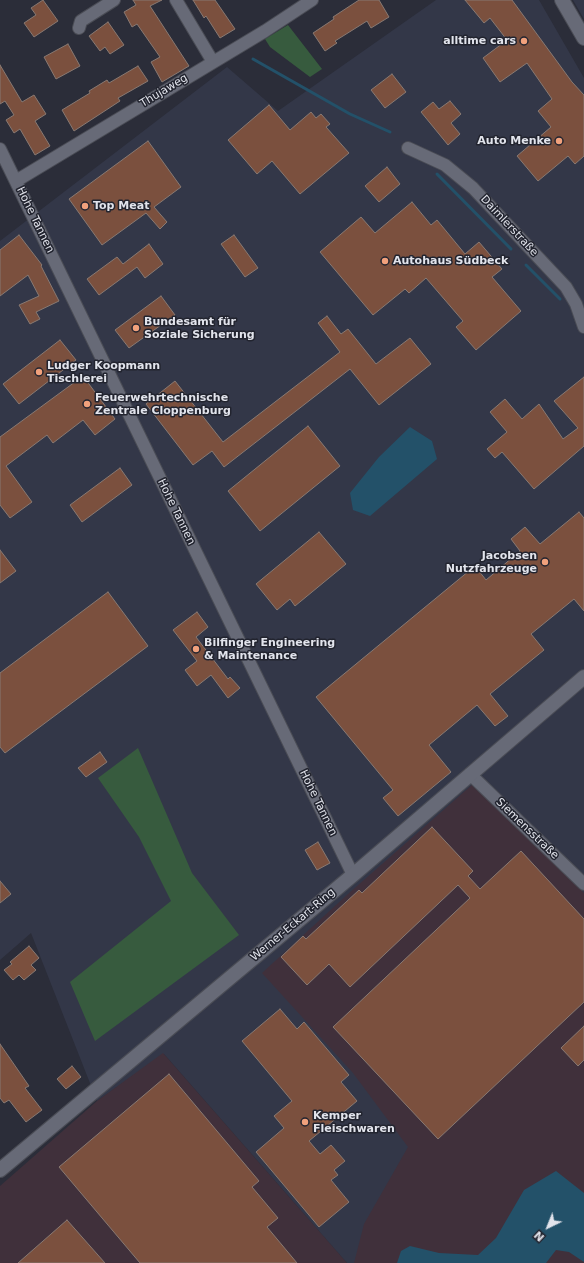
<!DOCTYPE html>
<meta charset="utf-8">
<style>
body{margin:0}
#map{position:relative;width:584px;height:1263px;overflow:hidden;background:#2b2d39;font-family:"DejaVu Sans",sans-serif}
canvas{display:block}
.north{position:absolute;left:528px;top:1207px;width:40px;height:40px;-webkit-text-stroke:3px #22242f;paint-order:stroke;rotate:223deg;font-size:11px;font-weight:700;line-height:16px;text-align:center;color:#e2e4ec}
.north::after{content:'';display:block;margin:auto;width:14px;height:18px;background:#e2e4ec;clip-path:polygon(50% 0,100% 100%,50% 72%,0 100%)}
</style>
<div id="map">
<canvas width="584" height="1263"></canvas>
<div class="north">N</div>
</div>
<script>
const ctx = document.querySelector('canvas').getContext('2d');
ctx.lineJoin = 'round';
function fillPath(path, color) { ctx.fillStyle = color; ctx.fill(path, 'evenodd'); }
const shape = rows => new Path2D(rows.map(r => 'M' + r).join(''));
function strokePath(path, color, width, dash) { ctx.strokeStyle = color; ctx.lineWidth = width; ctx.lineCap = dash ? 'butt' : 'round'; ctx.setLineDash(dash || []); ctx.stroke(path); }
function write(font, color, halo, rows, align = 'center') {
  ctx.font = font + ' "DejaVu Sans",sans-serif'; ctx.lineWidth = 3; ctx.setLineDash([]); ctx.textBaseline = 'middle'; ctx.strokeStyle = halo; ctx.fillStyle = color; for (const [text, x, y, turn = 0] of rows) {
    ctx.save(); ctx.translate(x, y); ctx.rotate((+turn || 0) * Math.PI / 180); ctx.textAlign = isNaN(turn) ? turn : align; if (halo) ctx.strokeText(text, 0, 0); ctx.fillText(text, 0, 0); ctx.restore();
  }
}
const built = shape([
 [436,0,539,0,584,78,584,1263,347,1263,164,1054,97,1101,31,933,0,960,0,241,227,67,278,111],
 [573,0,584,0,584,19]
]);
const industrial = shape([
 [473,784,584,893,584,1263,354,1263,364,1224,408,1147,353,1073,262,973,348,894],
 [163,1053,347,1263,0,1263,0,1186,97,1101]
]);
const green = shape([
 [288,25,322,69,310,77,270,47,265,39],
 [138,748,192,873,239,935,95,1041,70,982,171,901,139,837,98,778]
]);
const water = shape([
 [410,427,432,441,437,459,370,516,353,510,350,493,379,457],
 [556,1171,584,1193,584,1262,569,1252,556,1250,546,1263,397,1263,401,1251,410,1246,439,1253,478,1255,496,1238,524,1190]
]);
const stream = shape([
 [253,59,350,114,390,132],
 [437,174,511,249],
 [526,265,560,299]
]);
const building = shape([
 [43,0,58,21,34,37,24,23,36,15,31,8,43,0],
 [133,0,162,0,150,6,189,66,162,82,151,62,160,57,137,24,132,27,124,12,136,5,133,0],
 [193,0,215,0,235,29,220,38,206,16,204,18,193,0],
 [359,0,379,0,389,17,371,28,367,21,335,41,337,43,325,51,313,33,334,19,333,17,359,0],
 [465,0,512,0,572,82,584,95,584,156,575,164,568,156,538,181,517,156,551,127,538,111,552,99,527,63,500,82,483,58,507,40,490,18,484,23,465,0],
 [108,22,124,45,110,54,105,47,100,51,89,36,108,22],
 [68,44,80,66,56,79,44,57,68,44],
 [0,65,22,102,34,95,46,114,35,121,50,146,35,155,20,129,14,133,6,120,14,115,5,101,0,104,0,65],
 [138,66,148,81,118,98,120,101,74,131,62,110,90,93,89,91,107,80,109,83,138,66],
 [392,74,406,92,385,108,371,90,392,74],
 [450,101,461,114,451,123,460,134,448,145,421,112,433,102,439,109,450,101],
 [269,105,290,130,311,112,316,118,321,114,330,124,326,127,349,153,300,194,272,161,257,174,228,140,269,105],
 [148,141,181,187,154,207,167,222,160,229,146,213,102,245,69,199,148,141],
 [387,167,400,184,379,202,365,186,387,167],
 [412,202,431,225,437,220,465,254,479,242,502,269,492,277,521,311,476,350,456,327,463,321,426,278,409,293,405,289,373,315,320,252,361,217,375,233,412,202],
 [19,235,42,265,41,266,59,301,36,312,40,319,30,324,19,305,39,296,28,275,0,296,0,250,19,235],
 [234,235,258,268,245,277,221,244,234,235],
 [149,244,163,264,145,278,137,267,99,295,87,279,117,257,123,264,149,244],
 [161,296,175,315,129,348,115,330,161,296],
 [327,316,341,334,348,329,376,364,410,338,431,364,379,405,350,369,224,467,212,451,193,465,146,404,175,381,223,442,340,352,318,323,327,316],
 [60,340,76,360,19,404,3,384,60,340],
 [83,376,115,419,95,435,83,420,53,443,47,435,6,466,32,502,10,518,0,505,0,437,83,376],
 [584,377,584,446,534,489,502,452,495,458,487,449,507,432,490,412,505,399,522,419,539,404,563,439,578,428,554,401,584,377],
 [308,426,340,466,260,531,228,491,308,426],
 [120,468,132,485,82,522,70,505,120,468],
 [579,512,584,518,584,611,574,599,531,634,544,650,490,694,508,716,495,726,477,705,429,745,451,772,398,816,383,798,393,790,316,697,475,566,486,580,520,551,511,539,525,527,540,544,579,512],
 [319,532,346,564,295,606,290,599,277,610,256,584,319,532],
 [0,550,16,571,0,583,0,550],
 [108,592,148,646,5,753,0,747,0,673,108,592],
 [197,612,208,627,196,637,228,679,230,677,240,688,228,698,211,675,197,686,185,670,197,661,173,630,197,612],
 [100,752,107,762,86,777,78,768,100,752],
 [432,827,473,871,468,876,480,889,521,851,584,919,584,1002,438,1139,333,1027,470,898,458,885,350,987,329,964,307,985,281,957,303,936,306,939,359,890,362,893,432,827],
 [318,842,330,863,317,870,305,850,318,842],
 [0,881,11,894,0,903,0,881],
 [29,946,39,958,31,965,36,970,24,980,19,975,13,980,4,970,12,964,10,962,29,946],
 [280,1009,297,1029,304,1022,349,1075,341,1082,357,1101,309,1141,320,1154,331,1145,345,1161,334,1170,338,1175,331,1180,349,1202,319,1227,256,1152,284,1128,274,1116,292,1101,242,1041,280,1009],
 [584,1026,584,1060,578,1066,561,1048,584,1026],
 [0,1044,29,1086,25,1088,42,1110,26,1122,9,1100,4,1103,0,1098,0,1044],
 [72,1066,81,1077,66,1089,57,1079,72,1066],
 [169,1074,259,1181,252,1187,278,1218,267,1227,297,1263,140,1263,59,1167,169,1074],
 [67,1220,105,1263,18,1263,67,1220]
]);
const minor = shape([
 [176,0,213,62],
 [79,28,81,21,114,0],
 [408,148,445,165,473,188,566,287,576,304,584,327],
 [0,149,353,875],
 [16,181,265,31,312,0],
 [470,774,584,884]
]);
const tertiary = shape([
 [562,0,584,38],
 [0,1170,353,875,584,677]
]);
const markers = [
 [524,41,4,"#f1a17c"],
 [559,141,4,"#f1a17c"],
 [85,206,4,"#f1a17c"],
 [385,261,4,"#f1a17c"],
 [136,328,4,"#f1a17c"],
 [39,372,4,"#f1a17c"],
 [87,404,4,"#f1a17c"],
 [545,562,4,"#f1a17c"],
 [196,649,4,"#f1a17c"],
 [305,1122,4,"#f1a17c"]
];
const poiNames = [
 ["alltime cars",516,41,"right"],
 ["Auto Menke",551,141,"right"],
 ["Top Meat",93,206],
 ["Autohaus Südbeck",393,261],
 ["Bundesamt für",144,322],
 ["Soziale Sicherung",144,335],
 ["Ludger Koopmann",47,366],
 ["Tischlerei",47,379],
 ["Feuerwehrtechnische",95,398],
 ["Zentrale Cloppenburg",95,411],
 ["Jacobsen",537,556,"right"],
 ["Nutzfahrzeuge",537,569,"right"],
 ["Bilfinger Engineering",204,643],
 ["& Maintenance",204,656],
 ["Kemper",313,1116],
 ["Fleischwaren",313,1129]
];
const streetNames = [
 ["Thujaweg",164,91,-31],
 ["Hohe Tannen",35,220,64],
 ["Daimlerstraße",509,226,47],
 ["Hohe Tannen",176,512,64],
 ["Hohe Tannen",318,803,64],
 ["Siemensstraße",527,829,44],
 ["Werner-Eckart-Ring",293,925,-40]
];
fillPath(built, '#333748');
fillPath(industrial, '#40303b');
fillPath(green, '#375b3e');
fillPath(water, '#235169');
strokePath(stream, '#235169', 3);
fillPath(building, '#7b503e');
strokePath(building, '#887972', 1);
strokePath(minor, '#4a4c55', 14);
strokePath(tertiary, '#4a4c55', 16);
strokePath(minor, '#676a77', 12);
strokePath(tertiary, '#676a77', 14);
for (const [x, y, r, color] of markers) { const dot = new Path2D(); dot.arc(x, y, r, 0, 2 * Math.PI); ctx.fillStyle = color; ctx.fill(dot); strokePath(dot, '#22242f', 1.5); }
write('bold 11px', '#e2e4ec', '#22242f', poiNames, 'left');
write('11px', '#e2e4ec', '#22242f', streetNames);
</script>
